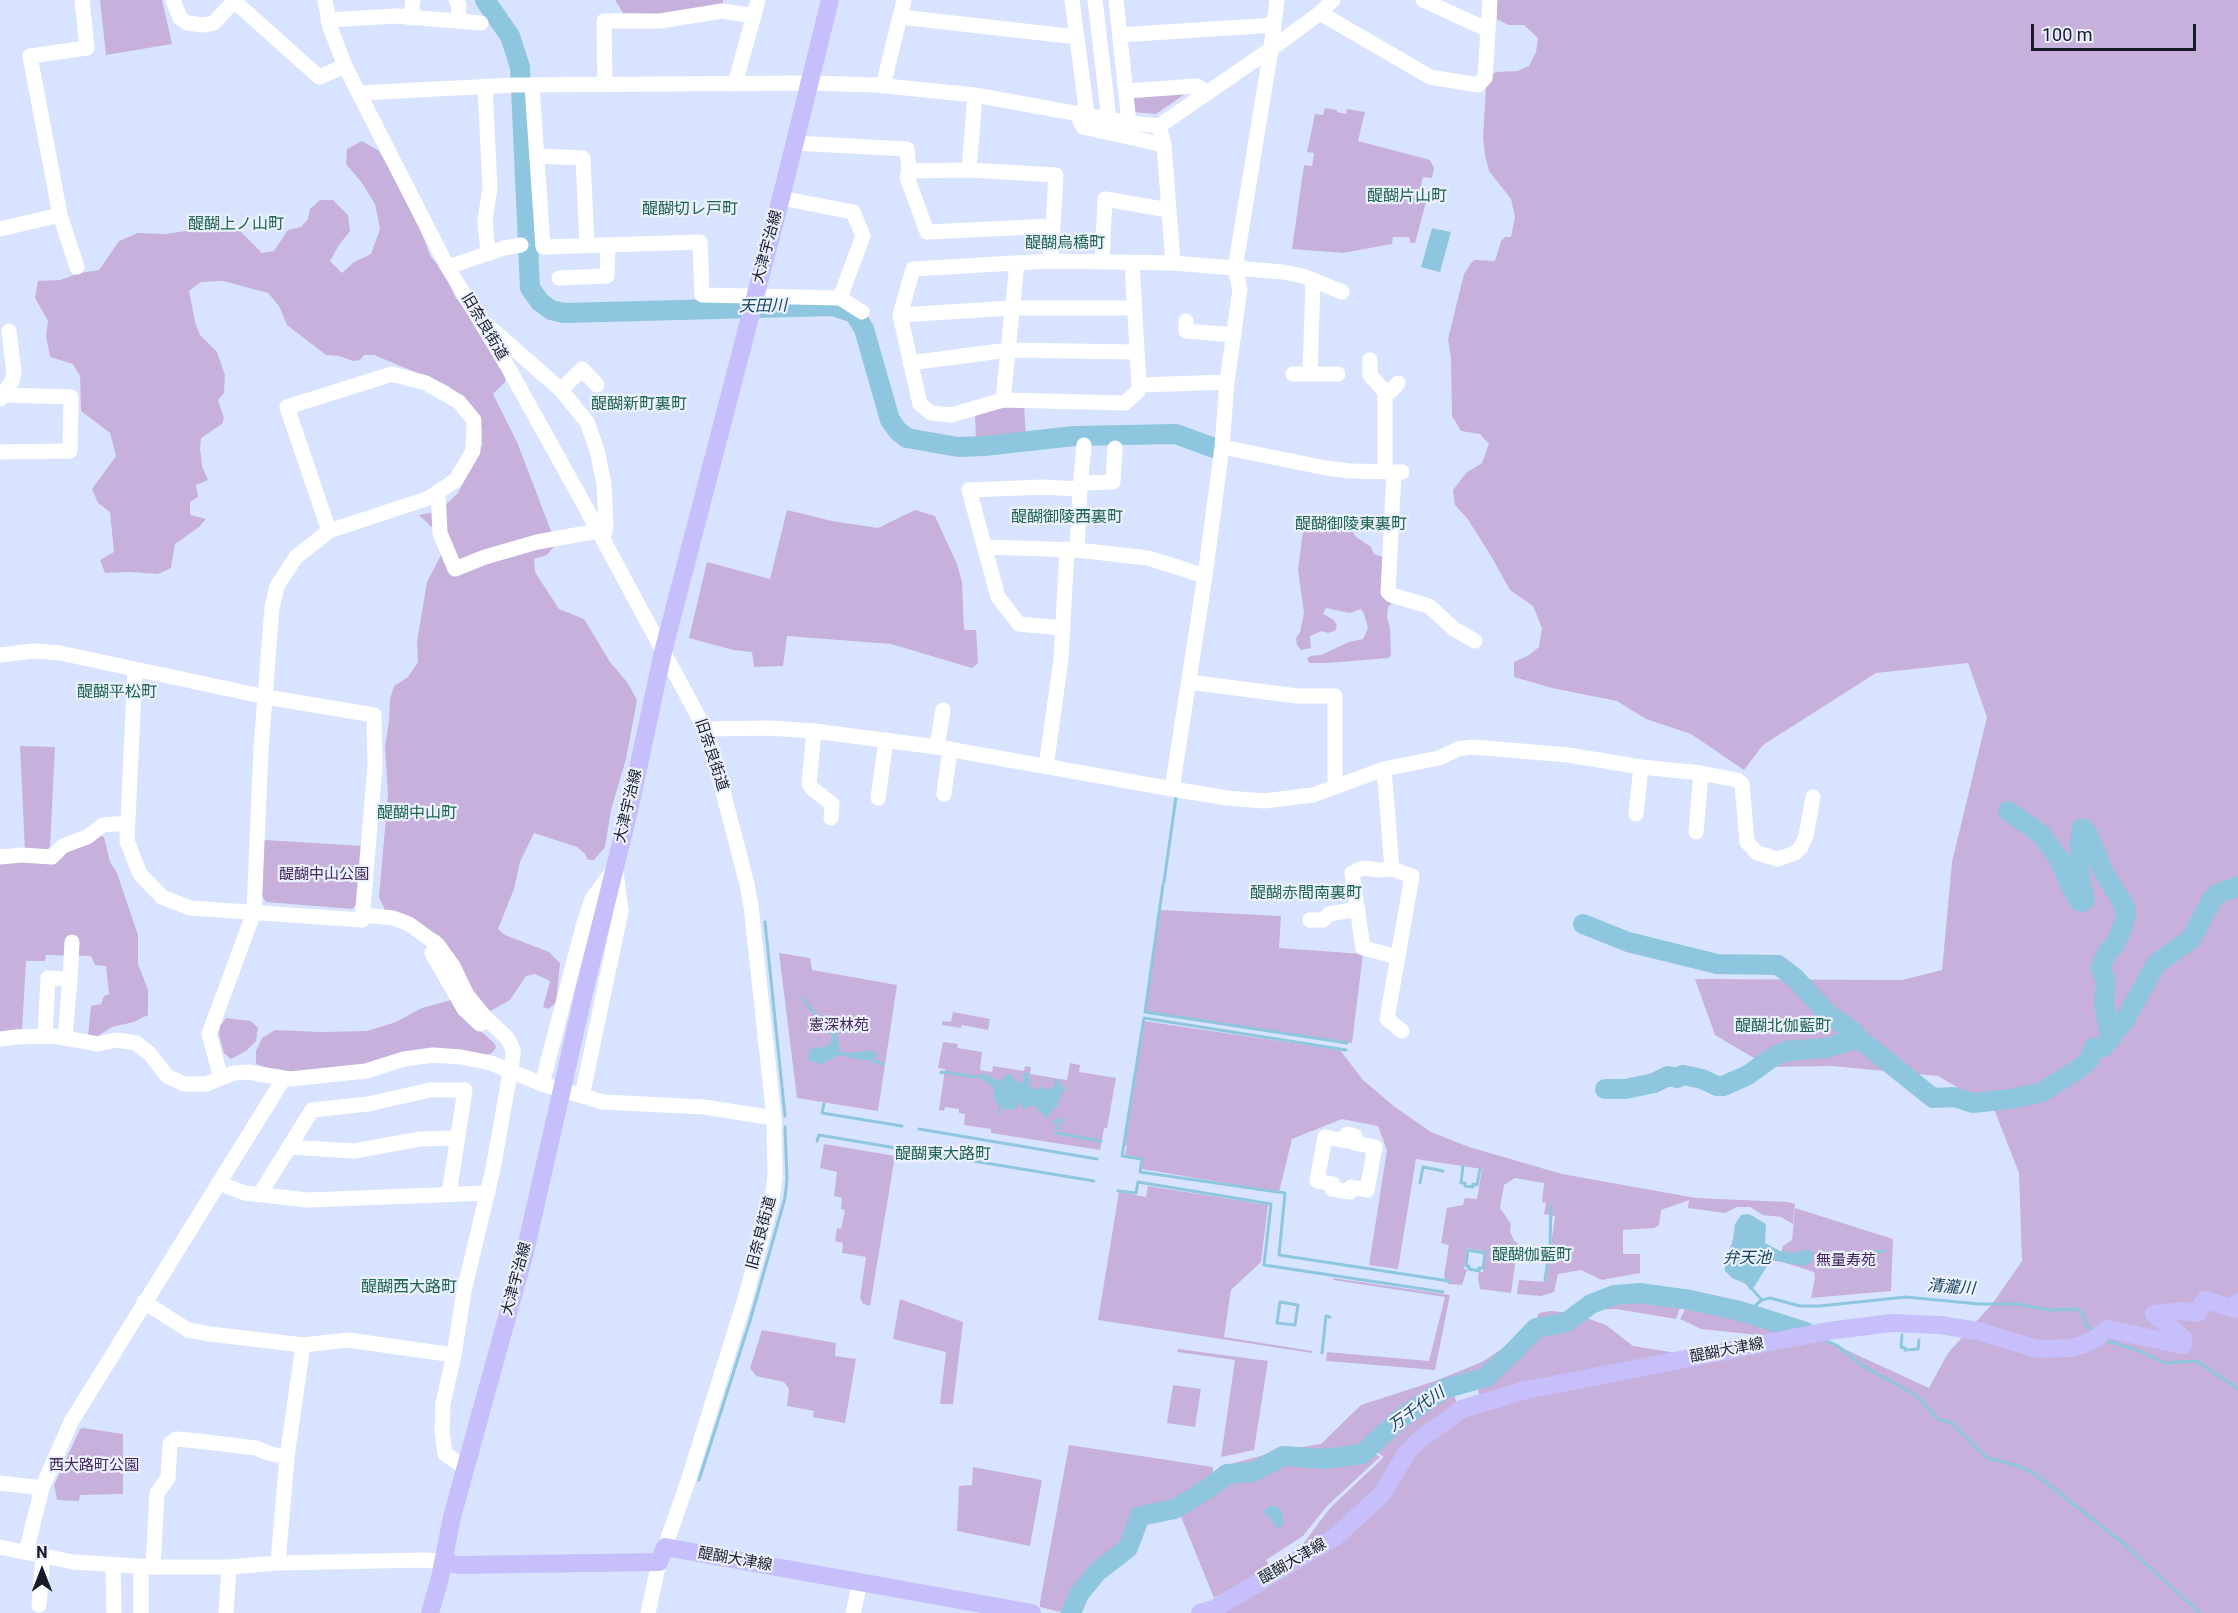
<!DOCTYPE html>
<meta charset="utf-8">
<style>
body{margin:0}
#map{position:relative;width:2238px;height:1613px;overflow:hidden;background:#d8e4ff;font-family:Roboto,sans-serif}
canvas{display:block}
.north{position:absolute;left:12px;top:1541px;width:60px;height:60px;-webkit-text-stroke:4px #ebf1ff;paint-order:stroke;rotate:0deg;font-size:16px;font-weight:700;line-height:24px;text-align:center;color:#171b27}
.north::after{content:'';display:block;margin:auto;width:21px;height:27px;background:#171b27;clip-path:polygon(50% 0,100% 100%,50% 72%,0 100%)}
.scale{position:absolute;left:2031px;top:24px;width:165px;height:27px;box-sizing:border-box;border:3px solid #171b27;border-top:0;padding-left:8px;font-size:18px;line-height:21px;white-space:nowrap;color:#171b27;-webkit-text-stroke:4px #ebf1ff;paint-order:stroke}
</style>
<div id="map">
<canvas width="2238" height="1613"></canvas>
<div class="north">N</div>
<div class="scale">100 m</div>
</div>
<script>
const ctx = document.querySelector('canvas').getContext('2d');
ctx.lineJoin = 'round';
function fillPath(path, color) { ctx.fillStyle = color; ctx.fill(path, 'evenodd'); }
const shape = rows => new Path2D(rows.map(r => 'M' + r).join(''));
function strokePath(path, color, width, dash) { ctx.strokeStyle = color; ctx.lineWidth = width; ctx.lineCap = dash ? 'butt' : 'round'; ctx.setLineDash(dash || []); ctx.stroke(path); }
function write(font, color, halo, rows, align = 'center') {
  ctx.font = font + ' Roboto,"Noto Sans JP",sans-serif'; ctx.lineWidth = 4.5; ctx.setLineDash([]); ctx.textBaseline = 'middle'; ctx.strokeStyle = halo; ctx.fillStyle = color; for (const [text, x, y, turn = 0] of rows) {
    ctx.save(); ctx.translate(x, y); ctx.rotate((+turn || 0) * Math.PI / 180); ctx.textAlign = isNaN(turn) ? turn : align; if (halo) ctx.strokeText(text, 0, 0); ctx.fillText(text, 0, 0); ctx.restore();
  }
}
const green = shape([
 [100,0,162,0,172,44,106,55],
 [615,0,723,0,723,3,714,7,673,15,623,13],
 [1496,0,2238,0,2238,1613,1212,1613,1337,1542,1409,1457,1464,1412,1816,1336,1929,1388,1948,1353,1993,1303,2022,1261,2019,1173,1994,1109,1938,1076,1832,1066,1769,1067,1715,1035,1695,979,1902,980,1942,970,1952,862,1987,717,1968,663,1876,673,1763,745,1744,770,1691,734,1646,719,1617,701,1552,688,1514,677,1514,662,1529,655,1539,647,1542,628,1533,606,1510,590,1491,556,1467,518,1455,505,1453,490,1466,473,1482,463,1489,444,1480,434,1461,431,1452,416,1451,359,1448,339,1464,274,1471,263,1475,260,1495,261,1501,241,1505,237,1511,237,1515,217,1511,199,1489,171,1485,155,1483,138,1486,87,1489,76,1496,72,1517,71,1529,66,1536,52,1538,38,1524,25,1508,25,1497,19],
 [1191,90,1156,114,1134,112,1133,96],
 [1325,108,1337,110,1337,112,1346,114,1347,109,1365,112,1358,141,1430,160,1434,168,1432,178,1423,177,1420,189,1428,195,1415,243,1410,243,1409,237,1393,237,1392,244,1343,253,1292,249,1304,165,1312,166,1314,153,1307,152,1315,114,1323,115],
 [362,141,379,151,410,204,431,257,447,275,454,295,481,332,506,374,505,382,493,394,517,442,556,544,547,555,534,559,535,572,559,609,584,619,610,662,627,682,637,700,626,759,611,810,605,847,594,860,588,860,585,854,577,847,534,833,520,862,514,889,498,929,505,935,549,952,560,963,556,1003,548,1009,543,1007,550,981,535,974,526,976,510,1000,483,1015,440,936,385,910,379,897,388,794,385,747,389,721,390,699,394,686,408,677,418,662,417,641,427,582,442,553,442,537,419,515,439,511,458,493,482,445,482,429,476,414,449,386,374,355,364,355,360,360,353,361,339,356,326,355,287,325,279,306,268,293,223,281,201,282,189,291,195,322,200,335,217,352,225,375,224,393,218,400,224,418,222,424,201,438,200,448,202,466,208,480,196,485,198,497,190,502,190,515,206,519,199,527,175,544,171,568,158,574,129,572,105,573,100,560,114,552,110,512,98,503,92,489,116,456,110,433,81,411,80,376,73,364,50,357,46,336,48,321,35,298,38,281,60,280,80,273,99,270,119,241,138,233,166,234,212,227,240,231,262,253,274,251,288,230,301,227,308,219,310,209,320,200,333,200,348,215,350,231,339,245,330,261,342,273,354,262,371,254,380,229,375,204,362,183,346,164,347,149],
 [1024,406,1026,435,976,443,975,415,990,408],
 [787,510,832,521,878,528,915,510,935,516,957,564,962,582,964,630,976,630,978,663,972,668,891,644,787,636,783,666,754,667,752,652,733,650,689,638,707,562,770,579],
 [1324,519,1348,525,1356,537,1371,547,1374,554,1383,557,1394,601,1388,607,1387,617,1390,628,1391,655,1389,658,1328,663,1309,663,1307,659,1310,656,1321,655,1349,642,1363,639,1368,628,1364,614,1361,609,1350,613,1326,608,1323,614,1334,620,1337,626,1335,631,1328,633,1322,631,1310,636,1311,648,1301,650,1297,645,1296,638,1300,632,1304,613,1298,570,1303,531,1309,523],
 [20,746,55,747,50,846,45,854,25,852],
 [98,835,104,837,110,862,117,873,138,935,138,964,148,990,148,1015,134,1022,112,1027,96,1037,88,1036,91,1006,101,1004,104,996,109,994,106,966,95,965,91,956,46,955,45,961,26,961,22,1029,0,1032,0,861,60,853],
 [264,840,363,846,357,904,352,909,266,902,262,896],
 [1160,910,1281,916,1279,948,1363,954,1352,1043,1145,1011],
 [779,953,810,958,812,970,897,985,878,1111,797,1098],
 [455,999,471,1022,495,1044,496,1048,492,1053,487,1055,451,1049,435,1049,356,1066,314,1071,280,1072,256,1064,256,1051,262,1038,275,1030,320,1032,367,1031,396,1022,422,1008],
 [953,1012,990,1019,988,1030,962,1025,961,1028,942,1025,942,1021,951,1022],
 [226,1018,251,1021,258,1028,256,1041,246,1051,231,1059,224,1053,219,1035,220,1026],
 [1144,1021,1340,1050,1363,1080,1395,1107,1431,1132,1469,1147,1562,1174,1696,1198,1788,1202,1795,1204,1793,1224,1781,1217,1763,1215,1750,1207,1737,1207,1725,1213,1688,1208,1689,1200,1661,1210,1659,1225,1654,1228,1623,1230,1623,1254,1640,1254,1640,1273,1602,1280,1581,1270,1558,1274,1554,1292,1541,1296,1517,1294,1519,1280,1546,1282,1555,1216,1544,1214,1546,1203,1542,1202,1544,1183,1515,1178,1504,1185,1500,1208,1511,1224,1510,1231,1514,1241,1518,1243,1511,1293,1480,1289,1478,1279,1479,1272,1483,1272,1486,1252,1467,1248,1464,1269,1467,1270,1462,1285,1448,1284,1444,1276,1449,1245,1441,1243,1447,1208,1463,1205,1465,1198,1477,1199,1482,1169,1416,1159,1398,1269,1369,1265,1387,1150,1378,1126,1342,1119,1292,1139,1279,1192,1142,1169,1143,1158,1125,1155,1127,1146,1124,1145],
 [943,1042,958,1044,957,1048,982,1052,980,1070,992,1072,993,1066,1024,1071,1025,1066,1031,1067,1030,1074,1067,1080,1070,1063,1080,1065,1079,1072,1116,1078,1107,1128,1104,1128,1100,1150,991,1133,991,1129,964,1125,965,1114,959,1113,959,1109,945,1107,944,1111,939,1110,945,1069,938,1068],
 [824,1144,895,1156,870,1306,863,1304,860,1298,866,1257,842,1253,843,1243,835,1241,837,1228,841,1229,845,1210,841,1209,842,1198,834,1196,837,1172,820,1168],
 [1148,1186,1268,1205,1261,1262,1231,1290,1224,1337,1312,1351,1312,1353,1098,1320,1119,1192,1146,1197],
 [1795,1208,1893,1239,1891,1291,1811,1298,1815,1278,1814,1272,1779,1261,1783,1246,1792,1240],
 [1333,1278,1450,1295,1435,1370,1326,1361,1327,1352,1429,1361,1445,1297,1333,1280],
 [900,1299,963,1322,953,1404,940,1404,946,1352,893,1339],
 [1614,1300,1639,1300,1680,1308,1676,1319,1616,1309,1592,1310,1592,1307],
 [1685,1309,1745,1320,1790,1334,1767,1336,1701,1329,1680,1319],
 [1550,1311,1551,1311,1571,1313,1564,1318,1535,1322,1539,1313],
 [1581,1316,1606,1325,1633,1346,1677,1353,1480,1397,1477,1386,1488,1382,1537,1332,1569,1325],
 [762,1330,836,1343,835,1356,856,1359,845,1423,813,1417,814,1411,787,1406,789,1389,784,1382,756,1376,750,1368],
 [1529,1331,1485,1372,1441,1388,1399,1417,1361,1451,1325,1457,1283,1454,1252,1469,1226,1472,1218,1478,1220,1467,1282,1450,1321,1444,1361,1405,1435,1381,1482,1362],
 [1178,1349,1268,1361,1254,1450,1221,1457,1235,1360,1177,1352],
 [1173,1385,1201,1389,1195,1427,1167,1423],
 [1453,1391,1457,1404,1377,1491,1333,1534,1299,1555,1303,1544,1330,1508,1384,1457,1373,1449,1403,1420,1444,1392],
 [83,1428,123,1434,123,1494,80,1495,79,1501,57,1500,54,1485,80,1429],
 [1069,1445,1213,1467,1212,1481,1183,1500,1137,1511,1119,1545,1091,1564,1076,1584,1064,1613,1040,1607,1040,1602],
 [1369,1450,1380,1457,1327,1506,1303,1536,1266,1560,1270,1567,1214,1598,1179,1512,1228,1478,1253,1475,1284,1460,1325,1462,1362,1455],
 [973,1467,1042,1480,1030,1546,957,1531,959,1486,972,1485]
]);
const water = shape([
 [1432,228,1451,232,1440,272,1421,267],
 [801,995,826,1024,836,1028,840,1052,850,1053,871,1050,877,1054,876,1058,871,1060,862,1060,839,1055,822,1064,810,1061,808,1058,810,1049,828,1046,832,1040,831,1035,802,1000],
 [1026,1072,1030,1074,1027,1077,1032,1080,1028,1084,1034,1089,1039,1089,1042,1086,1046,1089,1052,1089,1055,1085,1055,1079,1058,1079,1062,1086,1066,1088,1061,1095,1058,1106,1055,1107,1047,1118,1033,1105,1024,1109,1019,1102,1017,1104,1018,1107,1007,1111,1002,1106,1000,1115,998,1113,999,1106,994,1100,994,1090,989,1084,978,1077,984,1073,999,1081,1008,1074,1012,1075,1015,1080,1025,1083,1022,1075],
 [1749,1214,1766,1224,1765,1243,1780,1251,1796,1253,1807,1249,1813,1252,1812,1262,1804,1266,1771,1260,1754,1287,1750,1290,1746,1284,1732,1278,1725,1271,1724,1263,1733,1240,1735,1224,1741,1215],
 [1272,1505,1280,1509,1282,1514,1283,1525,1279,1528,1275,1526,1270,1517,1265,1514,1264,1510]
]);
const stream = shape([
 [1164,882,1176,797],
 [1163,885,1145,1012,1347,1043],
 [765,922,785,1116],
 [1346,1050,1144,1018,1122,1156,1142,1159,1140,1172,1285,1193,1279,1255,1449,1281],
 [871,1060,883,1064],
 [941,1073,941,1072,978,1077],
 [824,1104,822,1113,902,1126],
 [1054,1123,1060,1119,1062,1121,1056,1130],
 [919,1129,1097,1159],
 [1057,1133,1101,1141],
 [817,1141,819,1135,902,1149],
 [913,1151,1094,1181],
 [1463,1166,1461,1183,1465,1183,1465,1186,1473,1187,1473,1184,1477,1185,1480,1169],
 [1420,1183,1423,1167,1443,1171],
 [1118,1191,1136,1193,1138,1182,1271,1204,1264,1265,1443,1292],
 [1468,1250,1485,1253,1483,1268,1479,1268,1479,1271,1469,1269,1469,1266,1466,1266,1468,1250],
 [1816,1258,1884,1251],
 [1545,1280,1550,1245,1551,1206],
 [1752,1289,1762,1300],
 [1280,1302,1298,1305,1295,1325,1277,1323,1280,1302],
 [1746,1313,1762,1300,1770,1298,1800,1306,1820,1306,1906,1297,1979,1304,2018,1304,2049,1310,2077,1309,2083,1314,2085,1324,2095,1332],
 [1902,1335,1901,1347,1905,1348,1905,1350,1918,1349,1919,1340],
 [1824,1340,1838,1346,1863,1366,1917,1396,1938,1419,1952,1423,1987,1458,2015,1465,2034,1473,2124,1544,2200,1613],
 [2105,1340,2142,1352,2165,1363,2197,1361,2238,1389],
 [1322,1353,1326,1316,1330,1317],
 [699,1480,750,1321,785,1198,787,1179,785,1127]
]);
const river = shape([
 [485,0,510,36,520,67,530,288,540,302,551,310,564,313,833,306,854,313,864,329,890,420,898,431,907,438,958,447,984,446,1074,436,1176,434,1214,448],
 [2008,811,2041,834,2059,859,2070,885,2079,901,2082,902,2085,900,2079,872,2080,844,2082,828,2087,832,2103,871,2124,905,2126,914,2122,930,2115,944,2106,954,2101,968,2106,982,2104,1005,2111,1039],
 [1583,924,1628,942,1717,964,1778,965,1795,978,1828,1014,1854,1032,1858,1038,1933,1098,1954,1097,1973,1103,2011,1099,2042,1092,2080,1068,2089,1060,2094,1048,2103,1047,2124,1021,2156,964,2191,939,2210,903,2217,894,2238,886],
 [1605,1089,1626,1089,1654,1083,1668,1076,1677,1078,1683,1075,1702,1079,1717,1086,1723,1086,1748,1075,1773,1057,1787,1051,1826,1048,1858,1038],
 [1071,1613,1079,1594,1098,1571,1128,1548,1140,1516,1175,1509,1209,1488,1227,1474,1253,1472,1283,1456,1325,1459,1362,1454,1401,1418,1444,1389,1486,1377,1513,1352,1536,1328,1567,1322,1591,1304,1614,1295,1640,1293,1690,1300,1740,1311,1806,1332]
]);
const minor = shape([
 [173,0,180,18,187,23,203,25,214,23,234,1],
 [233,0,319,77,345,66],
 [325,0,330,27,345,66,447,266,509,369,585,506,705,729,713,753,747,884,751,906,774,1118,775,1177,772,1200,745,1299,688,1481,665,1547],
 [456,0,459,5,458,21],
 [1072,0,1087,115],
 [1095,0,1109,119],
 [1116,0,1129,123],
 [1423,0,1486,29],
 [1320,13,1430,77,1478,85,1485,78,1490,0],
 [900,17,1077,37],
 [411,18,413,0],
 [328,20,396,16,481,23],
 [1120,35,1274,25],
 [735,84,758,0],
 [605,85,604,21,660,21,722,11,754,16],
 [532,86,543,247,700,242,702,295,840,298,862,312],
 [883,86,904,0],
 [485,87,490,188,485,220,488,254],
 [1126,91,1197,86,1208,93],
 [360,93,514,85,809,83,876,85,975,95,1129,123,1159,126,1271,49,1320,13,1333,0],
 [1076,113,1083,127,1164,145],
 [1159,126,1164,145,1173,263],
 [795,143,907,149,909,171],
 [537,156,583,158,587,246],
 [969,170,975,95],
 [781,198,853,212,863,236,840,298],
 [60,215,77,267],
 [0,229,60,215,30,56,87,48,82,0],
 [1050,261,1053,226,1056,175,969,170,909,171,907,177,927,232,1053,226],
 [1102,262,1105,199,1169,210],
 [1132,263,1139,385,1138,391,1125,403,1003,400,951,415,931,413,920,404,900,315,913,269,1050,261,1173,263,1283,272,1303,276,1342,292],
 [448,267,504,248,521,245],
 [559,278,607,276,608,246],
 [900,315,1013,308,1133,308],
 [1186,321,1186,331,1234,335],
 [487,325,561,390,587,422,597,450,604,484,606,525,603,540],
 [1370,360,1370,375,1385,392,1385,471],
 [910,363,1008,350,1136,352],
 [1293,374,1338,374],
 [1310,374,1313,280],
 [1139,385,1227,382],
 [561,390,582,369,597,385],
 [1385,392,1391,391,1398,383],
 [0,399,12,381,14,373,9,331],
 [1003,400,1017,263],
 [1222,447,1326,468,1350,471,1402,472],
 [0,452,70,451,71,397,2,395],
 [1394,472,1388,592,1391,595,1429,606,1454,629,1475,641],
 [1082,483,1113,482,1115,448],
 [1080,489,1084,445],
 [438,492,440,533,455,569,485,557,537,542,598,531],
 [985,547,1077,550,1148,558,1205,576],
 [1063,628,1019,624,998,597,969,490,1043,487,1080,489,1077,550],
 [0,655,34,651,60,653,135,669,266,697,374,715,375,766,362,920,190,908,162,897,140,874,127,841,135,669],
 [1189,682,1297,696,1335,696,1335,787],
 [705,729,769,728,814,731,937,747,1172,789,1227,798,1264,801,1313,795,1384,769,1439,758,1458,749,1473,747,1568,755,1641,767,1701,773,1737,780,1742,784,1747,842,1757,853,1778,859,1795,853,1801,847,1806,836,1813,797],
 [814,731,809,784,814,790,832,804,831,818],
 [937,747,943,710],
 [1046,767,1061,659,1067,549],
 [1384,769,1392,869],
 [1172,789,1205,576,1222,447,1227,382,1240,289,1235,269,1271,49,1277,0],
 [944,794,950,749],
 [878,798,886,740],
 [1636,814,1641,767],
 [1696,832,1701,773],
 [0,857,22,855,52,857,63,846,87,837,103,825,128,823],
 [363,915,393,918,409,924,438,945,453,966,467,995,485,1017,508,1039,513,1050,513,1056,493,1169,464,1291,454,1355,443,1403,442,1431,445,1454,466,1468],
 [1310,920,1323,920,1329,914,1358,909],
 [432,953,464,1009,480,1024],
 [1398,957,1363,948,1352,873,1363,868,1380,870,1392,869,1412,876,1387,1019,1402,1031],
 [45,1036,48,978,70,979,72,942],
 [65,1038,70,979],
 [0,1039,16,1037,53,1036,98,1044,116,1040,136,1043,149,1053,167,1076,184,1084,206,1084,234,1073,247,1072,290,1079,366,1071,404,1059,433,1055,461,1057,491,1063,542,1084,603,1102,704,1107,774,1118],
 [221,1078,209,1034,254,912,261,749,272,608,277,586,296,557,329,531,429,498,456,480,473,451,474,420,459,402,426,383,392,374,287,407,329,531],
 [542,1084,584,923,592,899,612,872],
 [582,1096,621,911,616,872],
 [1347,1134,1355,1136,1354,1143,1375,1147,1367,1190,1351,1187,1350,1192,1332,1189,1333,1184,1317,1181,1325,1137,1346,1141,1347,1134],
 [289,1147,354,1151,420,1139,457,1138],
 [218,1183,245,1193,308,1200,488,1193],
 [260,1194,312,1110,368,1104,430,1090,465,1090,449,1194],
 [144,1302,188,1330,210,1334,303,1345,348,1340,454,1355],
 [0,1483,42,1488],
 [0,1547,73,1562,153,1567,229,1567,278,1563,426,1560,444,1562],
 [26,1552,42,1488,71,1422,284,1078],
 [278,1563,287,1457,303,1345],
 [113,1565,114,1613],
 [141,1567,141,1613],
 [153,1567,157,1493,168,1478,170,1444,176,1439,198,1441,256,1448,271,1454,287,1457],
 [39,1605,43,1556],
 [226,1613,229,1567],
 [648,1613,659,1562],
 [853,1613,860,1583]
]);
const major = shape([
 [444,1562,459,1565,659,1562,665,1547,1032,1613],
 [430,1613,440,1578,452,1517,525,1252,585,988,629,811,663,652,783,190,830,0],
 [1200,1613,1214,1609,1334,1538,1382,1494,1406,1454,1419,1440,1462,1409,1526,1390,1552,1385,1828,1331,1891,1323,1940,1325,1978,1331,2037,1349,2070,1348,2085,1344,2098,1337,2107,1329,2183,1345,2183,1338,2154,1314,2181,1311,2197,1313,2205,1300,2235,1309,2238,1302]
]);
const streetNames = [
 ["大津宇治線",768,247,-75],
 ["旧奈良街道",484,327,59],
 ["旧奈良街道",711,755,72],
 ["大津宇治線",629,806,-77],
 ["旧奈良街道",762,1233,-75],
 ["大津宇治線",517,1279,-75],
 ["醍醐大津線",1727,1351,-11],
 ["醍醐大津線",735,1560,10],
 ["醍醐大津線",1293,1562,-30]
];
const parkNames = [
 ["醍醐中山公園",324,875],
 ["憲深林苑",839,1026],
 ["無量寿苑",1846,1261],
 ["西大路町公園",94,1466]
];
const neighbourhoodNames = [
 ["醍醐片山町",1407,197],
 ["醍醐切レ戸町",690,210],
 ["醍醐上ノ山町",236,225],
 ["醍醐烏橋町",1065,244],
 ["醍醐新町裏町",639,405],
 ["醍醐御陵西裏町",1067,518],
 ["醍醐御陵東裏町",1351,525],
 ["醍醐平松町",117,693],
 ["醍醐中山町",417,814],
 ["醍醐赤間南裏町",1306,894],
 ["醍醐北伽藍町",1783,1027],
 ["醍醐東大路町",943,1155],
 ["醍醐伽藍町",1532,1256],
 ["醍醐西大路町",409,1288]
];
const waterNames = [
 ["天田川",763,307,-1],
 ["弁天池",1747,1259],
 ["清瀧川",1951,1288,4],
 ["万千代川",1417,1410,-35]
];
fillPath(green, '#c7b1dc');
fillPath(water, '#8dc6de');
strokePath(stream, '#8dc6de', 3);
strokePath(river, '#8dc6de', 20);
strokePath(minor, '#fff', 15);
strokePath(major, '#c7bffb', 18);
write('15px', '#171b27', '#ebf1ff', streetNames);
write('15px', '#45265d', '#ebf1ff', parkNames);
write('16px', '#1f644c', '#ebf1ff', neighbourhoodNames);
write('italic 16px', '#0d3e50', '#ebf1ff', waterNames);
</script>
